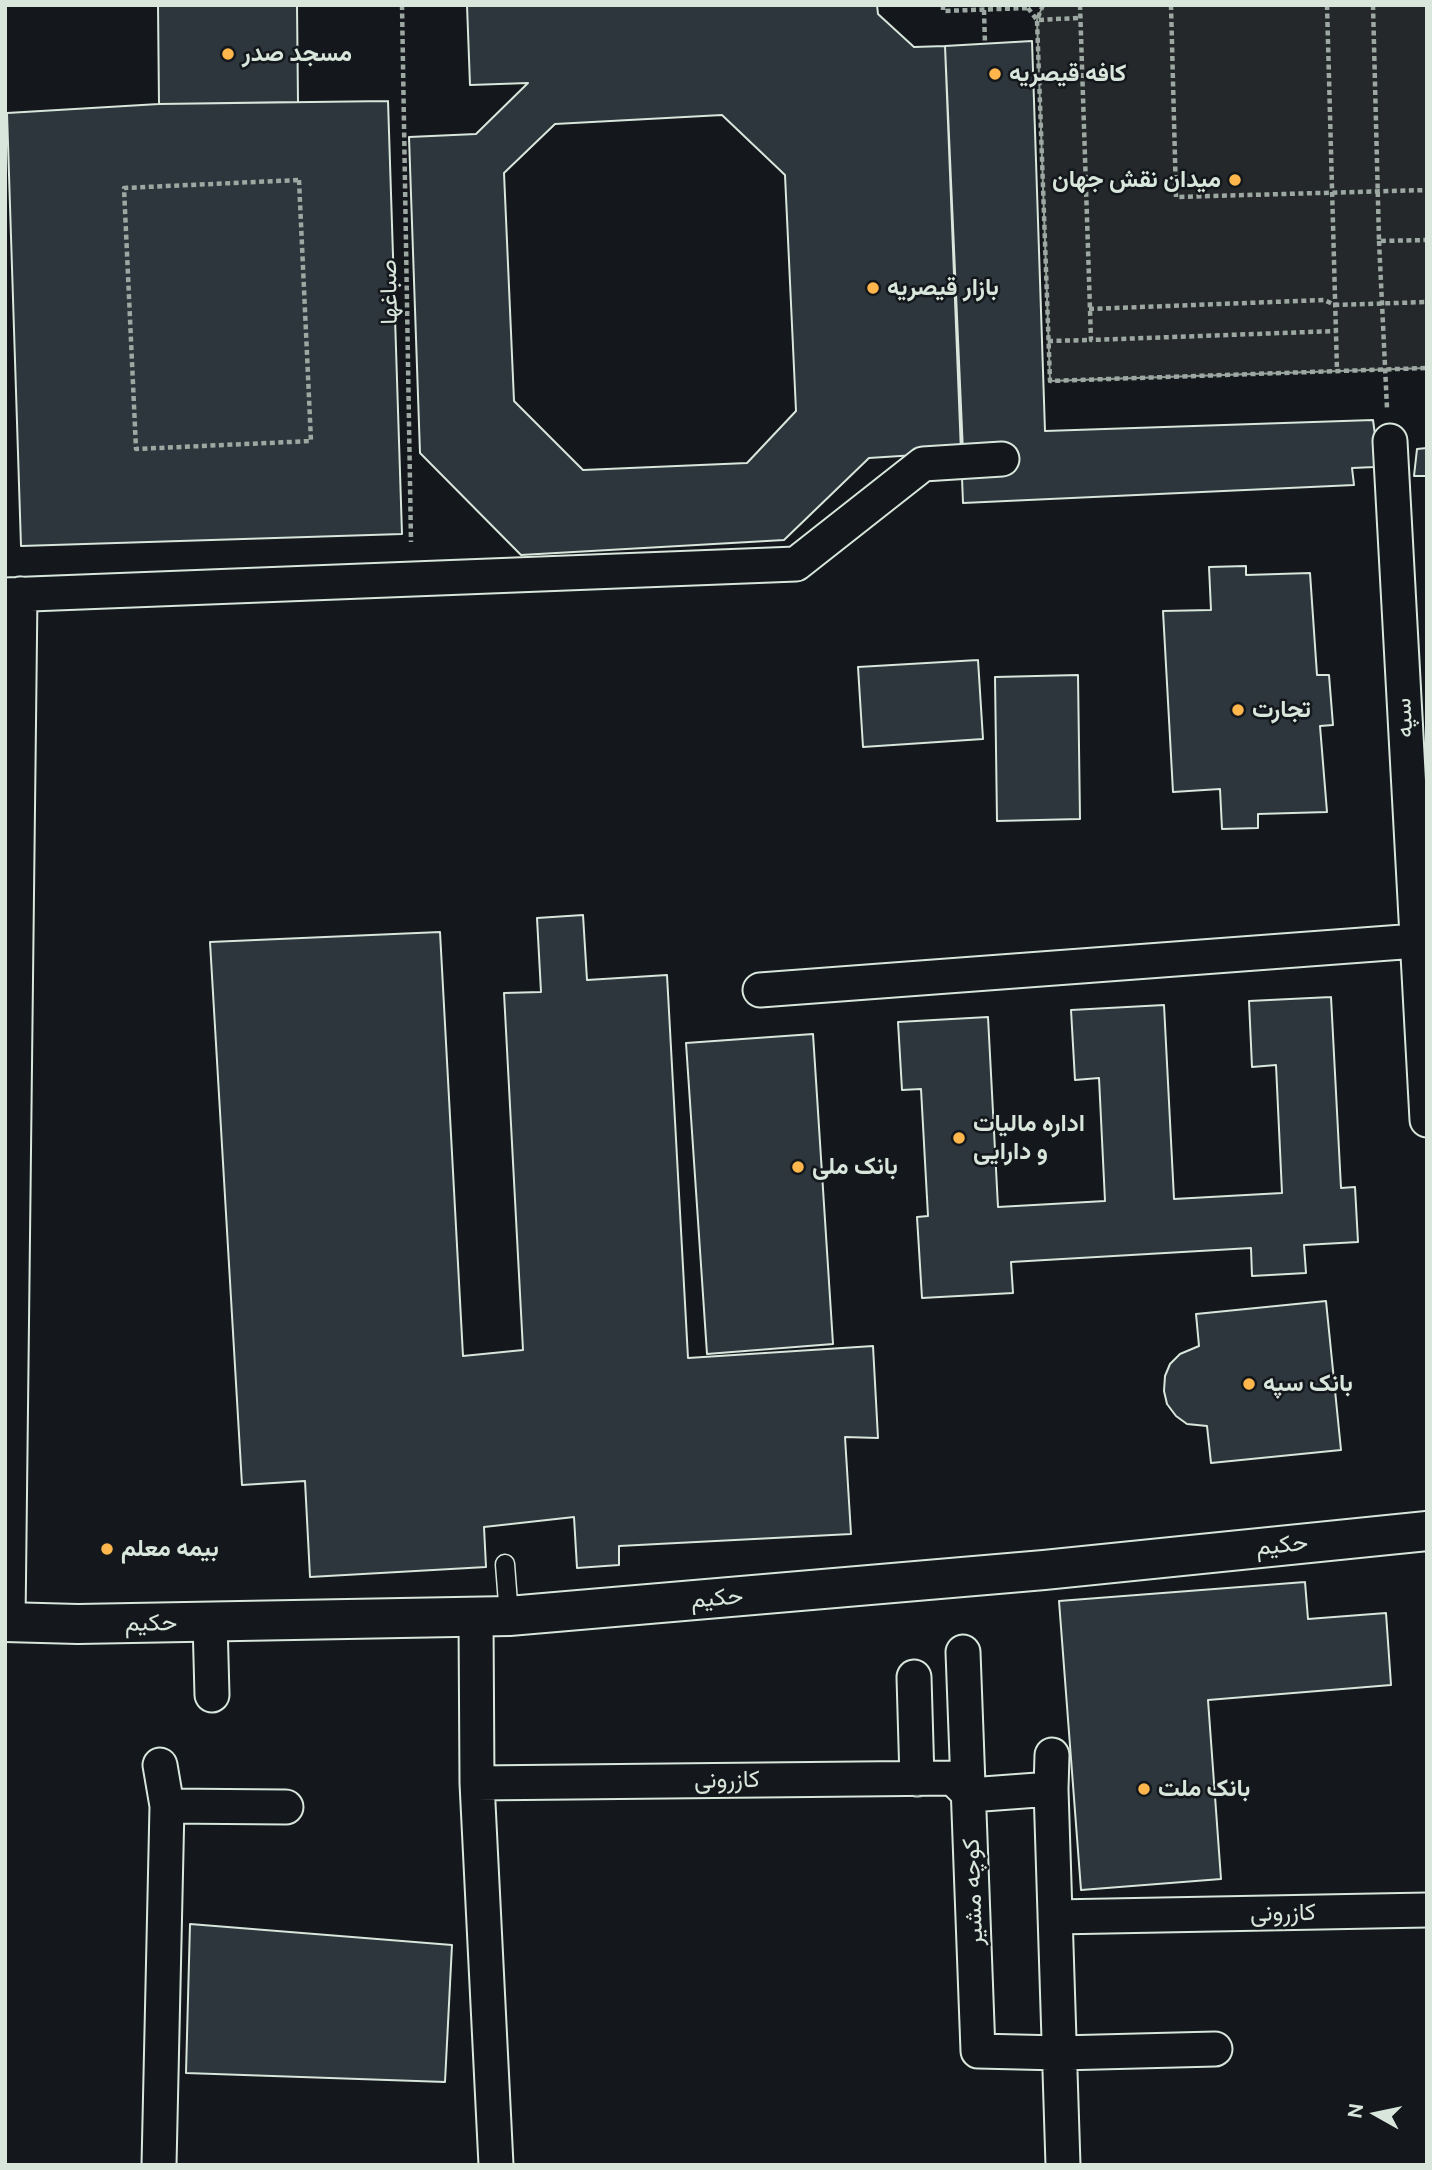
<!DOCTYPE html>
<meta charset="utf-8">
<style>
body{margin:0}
#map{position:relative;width:1432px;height:2170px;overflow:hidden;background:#14181c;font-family:"Public Sans",sans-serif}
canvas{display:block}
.frame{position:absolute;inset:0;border:7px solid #d8e6dc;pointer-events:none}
.north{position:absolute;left:1341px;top:2079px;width:70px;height:70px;-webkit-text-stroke:5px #14181c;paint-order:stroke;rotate:279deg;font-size:19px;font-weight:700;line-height:28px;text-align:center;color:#d8e6dc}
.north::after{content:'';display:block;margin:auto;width:24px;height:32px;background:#d8e6dc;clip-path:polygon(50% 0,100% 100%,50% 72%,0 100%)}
</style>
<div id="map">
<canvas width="1432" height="2170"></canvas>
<div class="frame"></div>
<div class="north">N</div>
</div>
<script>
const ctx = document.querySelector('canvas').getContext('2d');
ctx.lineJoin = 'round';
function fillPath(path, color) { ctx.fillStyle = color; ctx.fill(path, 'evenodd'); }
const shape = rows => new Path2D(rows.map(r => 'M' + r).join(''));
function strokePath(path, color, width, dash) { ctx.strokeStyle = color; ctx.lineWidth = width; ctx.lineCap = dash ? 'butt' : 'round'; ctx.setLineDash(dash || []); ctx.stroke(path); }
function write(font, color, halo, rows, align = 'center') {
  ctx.font = font + ' "Public Sans",Vazirmatn,sans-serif'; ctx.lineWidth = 5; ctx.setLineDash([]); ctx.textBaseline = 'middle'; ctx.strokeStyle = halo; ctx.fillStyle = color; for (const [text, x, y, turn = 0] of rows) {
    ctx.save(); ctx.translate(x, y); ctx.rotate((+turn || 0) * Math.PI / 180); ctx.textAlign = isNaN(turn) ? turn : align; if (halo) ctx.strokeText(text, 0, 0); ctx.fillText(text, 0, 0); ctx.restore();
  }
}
const parking = shape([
 [1043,5,1427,5,1427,368,1050,381,1037,20,1043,5]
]);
const building = shape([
 [158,5,297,5,298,102,159,104,158,5],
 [467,5,877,5,878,14,914,47,945,46,963,452,869,458,784,540,521,555,420,453,409,137,476,134,528,83,470,85,467,5],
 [722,115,785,175,796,411,747,463,583,470,514,401,504,173,555,124,722,115],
 [1032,41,1045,431,1373,420,1376,442,1375,467,1352,468,1354,485,963,503,945,46,1032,41],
 [388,101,402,534,21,546,7,113,159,104,388,101],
 [1427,448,1427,476,1414,476,1417,449,1427,448],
 [1246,566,1246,575,1310,573,1317,675,1329,675,1333,725,1320,726,1327,812,1258,814,1258,828,1222,829,1220,789,1173,792,1163,611,1211,610,1209,567,1246,566],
 [978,660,983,739,863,747,858,667,978,660],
 [1078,675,1080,819,997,821,995,677,1078,675],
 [583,915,587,980,667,975,688,1358,873,1346,878,1438,845,1437,851,1534,619,1546,619,1565,577,1568,574,1517,484,1527,486,1567,310,1577,305,1481,242,1485,210,942,440,932,463,1356,523,1350,504,993,541,992,537,918,583,915],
 [1331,997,1341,1188,1355,1187,1358,1242,1304,1245,1306,1273,1252,1276,1251,1248,1011,1262,1013,1293,922,1298,917,1217,928,1216,921,1089,902,1090,898,1022,988,1017,998,1207,1105,1201,1099,1078,1075,1080,1071,1010,1164,1005,1174,1199,1282,1193,1276,1065,1252,1067,1249,1001,1331,997],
 [813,1034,833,1344,707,1354,686,1043,813,1034],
 [1326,1301,1341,1450,1211,1463,1207,1426,1187,1424,1176,1416,1167,1404,1164,1391,1165,1376,1170,1364,1180,1354,1199,1346,1196,1314,1326,1301],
 [1305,1582,1308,1619,1386,1613,1391,1685,1208,1700,1221,1879,1081,1890,1059,1601,1305,1582],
 [190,1924,452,1945,445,2082,186,2073,190,1924]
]);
const path = shape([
 [402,5,411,542],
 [943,5,943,11,1028,8,1028,5],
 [1043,5,1037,20,1050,381,1427,368],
 [1080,5,1091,340,1337,331],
 [1171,5,1176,197,1427,190],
 [1327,5,1337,370],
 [1373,5,1379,241,1427,240],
 [1028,8,1037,20,1079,18],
 [984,10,985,44],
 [299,180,311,441,136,449,124,188,299,180],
 [1379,241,1387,408],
 [1089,309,1324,300,1335,305,1427,302],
 [1048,341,1091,340]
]);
const lane = shape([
 [505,1564,509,1616]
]);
const street = shape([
 [1390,441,1427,1120],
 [5,595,796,564,923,464,1002,459],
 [760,990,1416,941],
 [476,1618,477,1783,496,2165],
 [8,1622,20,594],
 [210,1622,212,1695],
 [963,1652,978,2051,1060,2053,1215,2049],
 [914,1677,917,1779],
 [1052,1755,1051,1789,1063,2165],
 [477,1783,953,1778,970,1795,1051,1789],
 [167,1806,286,1807],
 [1055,1917,1427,1910],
 [159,2165,167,1806,160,1765]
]);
const secondary = shape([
 [5,1622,78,1624,509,1616,1044,1570,1427,1531]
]);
const markers = [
 [228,54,7,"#ffb74d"],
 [995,74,7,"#ffb74d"],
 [1235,180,7,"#ffb74d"],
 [873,288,7,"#ffb74d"],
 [1238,710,7,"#ffb74d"],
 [959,1138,7,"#ffb74d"],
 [798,1167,7,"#ffb74d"],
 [1249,1384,7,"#ffb74d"],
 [107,1549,7,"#ffb74d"],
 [1144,1789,7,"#ffb74d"]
];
const poiNames = [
 ["مسجد صدر",242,54],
 ["کافه قیصریه",1009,74],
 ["میدان نقش جهان",1221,180,"right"],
 ["بازار قیصریه",887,288],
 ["تجارت",1252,710],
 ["اداره مالیات",973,1124],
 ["و دارایی",973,1152],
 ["بانک ملی",812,1167],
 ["بانک سپه",1263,1384],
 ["بیمه معلم",121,1549],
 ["بانک ملت",1158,1789]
];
const streetNames = [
 ["صباغها",389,292,-91],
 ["سپه",1404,718,-93],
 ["حکیم",1282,1545,-6],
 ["حکیم",717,1598,-5],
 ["حکیم",151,1623,-1],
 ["کازرونی",727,1780,-1],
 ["كوچه مشير",973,1892,-92],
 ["کازرونی",1283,1913,-1]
];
fillPath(parking, '#24282b');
strokePath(parking, '#939e99', 2);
fillPath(building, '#2c363c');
strokePath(building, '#d8e6dc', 2);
strokePath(lane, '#d8e6dc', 21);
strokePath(street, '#d8e6dc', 37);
strokePath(secondary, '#d8e6dc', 42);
strokePath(path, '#9da8a2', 4.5, [5, 3.5]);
strokePath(lane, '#14181c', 18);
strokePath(street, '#14181c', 33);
strokePath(secondary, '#14181c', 38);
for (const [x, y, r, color] of markers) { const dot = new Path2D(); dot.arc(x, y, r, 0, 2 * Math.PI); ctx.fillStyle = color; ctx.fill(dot); strokePath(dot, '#14181c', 2.5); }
write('bold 24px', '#d8e6dc', '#14181c', poiNames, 'left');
write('24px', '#d8e6dc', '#14181c', streetNames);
</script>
